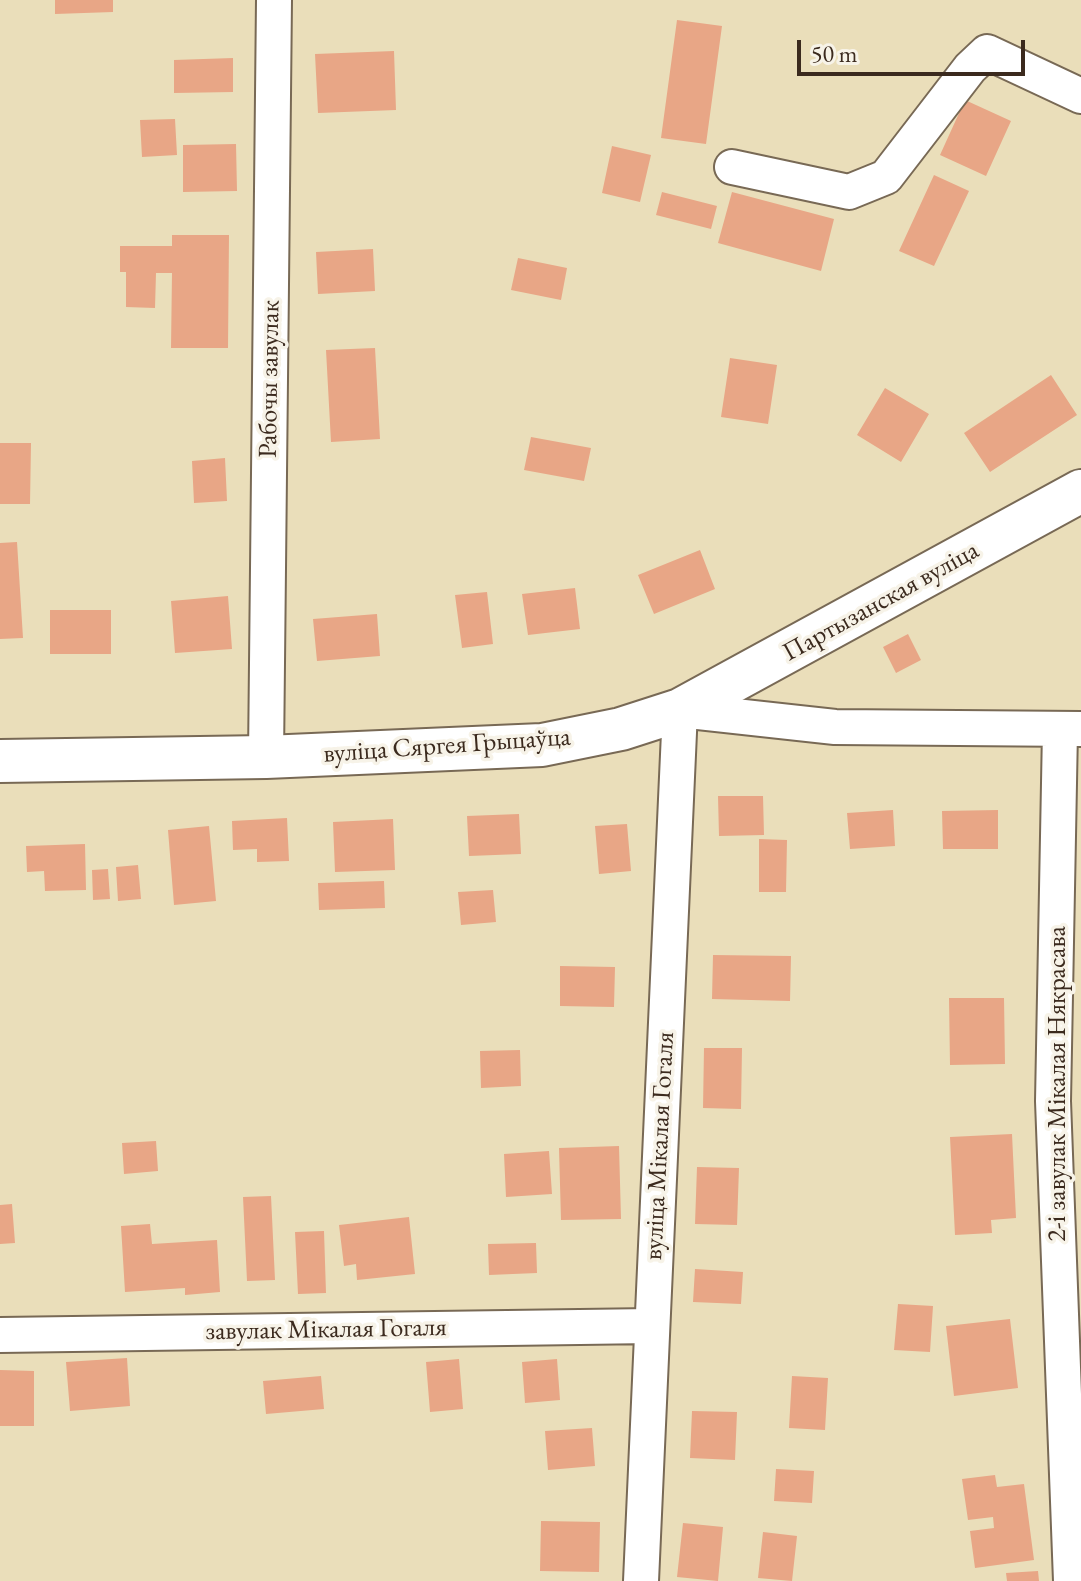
<!DOCTYPE html>
<meta charset="utf-8">
<style>
body{margin:0}
#map{position:relative;width:1081px;height:1581px;overflow:hidden;background:#eadeba;font-family:"EB Garamond",serif}
canvas{display:block}
.scale{position:absolute;left:797px;top:40px;width:228px;height:36px;box-sizing:border-box;border:4px solid #3b2a1e;border-top:0;padding-left:10px;font-size:24px;line-height:28px;white-space:nowrap;color:#3b2a1e;-webkit-text-stroke:6px #f7f3e8;paint-order:stroke}
</style>
<div id="map">
<canvas width="1081" height="1581"></canvas>
<div class="scale">50 m</div>
</div>
<script>
const ctx = document.querySelector('canvas').getContext('2d');
ctx.lineJoin = 'round';
function fillPath(path, color) { ctx.fillStyle = color; ctx.fill(path, 'evenodd'); }
const shape = rows => new Path2D(rows.map(r => 'M' + r).join(''));
function strokePath(path, color, width, dash) { ctx.strokeStyle = color; ctx.lineWidth = width; ctx.lineCap = dash ? 'butt' : 'round'; ctx.setLineDash(dash || []); ctx.stroke(path); }
function write(font, color, halo, rows, align = 'center') {
  ctx.font = font + ' "EB Garamond",serif'; ctx.lineWidth = 7; ctx.setLineDash([]); ctx.textBaseline = 'middle'; ctx.strokeStyle = halo; ctx.fillStyle = color; for (const [text, x, y, turn = 0] of rows) {
    ctx.save(); ctx.translate(x, y); ctx.rotate((+turn || 0) * Math.PI / 180); ctx.textAlign = isNaN(turn) ? turn : align; if (halo) ctx.strokeText(text, 0, 0); ctx.fillText(text, 0, 0); ctx.restore();
  }
}
const building = shape([
 [55,0,113,0,113,12,55,14],
 [677,20,722,26,706,144,661,138],
 [394,51,396,110,318,113,315,54],
 [233,58,233,92,174,93,174,60],
 [965,100,1011,121,986,176,940,155],
 [175,119,177,155,142,157,140,120],
 [236,144,237,191,183,192,183,145],
 [612,146,651,155,640,202,602,193],
 [934,175,969,191,934,266,899,251],
 [662,192,717,206,711,229,656,215],
 [732,192,834,219,821,271,718,243],
 [172,235,229,235,228,348,171,348,172,273,156,273,155,308,126,307,126,272,120,272,120,246,172,246],
 [373,249,375,291,318,294,316,252],
 [518,258,567,268,561,300,511,290],
 [375,348,380,439,331,442,326,350],
 [730,358,777,365,768,424,721,417],
 [1051,375,1077,415,990,472,964,433],
 [885,388,929,414,901,462,857,435],
 [531,437,591,448,584,481,524,470],
 [0,443,31,443,30,504,0,504],
 [225,458,227,501,194,503,192,461],
 [17,542,23,638,0,639,0,543],
 [700,550,715,589,654,614,638,575],
 [575,588,580,629,528,635,522,594],
 [487,592,493,644,462,648,455,595],
 [228,596,232,649,175,653,171,601],
 [50,610,111,610,111,654,50,654],
 [377,614,380,656,317,661,313,619],
 [908,634,921,660,896,673,883,647],
 [718,796,763,796,764,835,719,836],
 [893,810,895,846,850,849,847,813],
 [998,810,998,849,943,849,942,811],
 [519,814,521,854,469,856,467,816],
 [287,818,289,861,257,862,257,849,233,850,232,821],
 [393,819,395,870,335,872,333,822],
 [627,824,631,871,599,874,595,826],
 [209,826,216,901,174,905,168,830],
 [759,839,787,840,786,892,759,892],
 [85,844,86,890,45,891,44,871,27,872,26,846],
 [138,865,141,899,118,901,116,867],
 [108,869,110,899,93,900,92,870],
 [384,881,385,908,319,910,318,883],
 [493,890,496,922,461,925,458,892],
 [713,955,791,956,790,1001,712,999],
 [560,966,615,967,614,1007,560,1006],
 [949,998,1004,998,1005,1064,950,1065],
 [704,1048,742,1048,741,1109,703,1108],
 [520,1050,521,1086,481,1088,480,1051],
 [1012,1134,1016,1218,991,1220,992,1233,955,1235,950,1137],
 [156,1141,158,1171,124,1174,122,1143],
 [619,1146,621,1219,561,1220,559,1148],
 [549,1151,552,1194,506,1197,504,1154],
 [697,1167,739,1168,737,1225,695,1224],
 [271,1196,275,1280,247,1281,243,1197],
 [12,1204,15,1243,0,1244,0,1205],
 [409,1217,415,1274,357,1280,356,1264,344,1266,339,1225],
 [150,1224,152,1244,217,1240,220,1292,185,1295,185,1288,125,1292,121,1226],
 [324,1231,326,1293,298,1294,295,1232],
 [536,1243,537,1273,489,1275,488,1244],
 [695,1269,743,1272,741,1304,693,1302],
 [898,1304,933,1306,930,1352,894,1350],
 [1010,1319,1018,1388,954,1396,946,1326],
 [127,1358,130,1406,70,1411,66,1362],
 [459,1359,463,1409,430,1412,426,1362],
 [557,1359,560,1400,525,1403,522,1362],
 [0,1370,34,1371,34,1426,0,1426],
 [321,1376,324,1409,266,1414,263,1381],
 [792,1376,828,1378,825,1430,789,1428],
 [692,1411,737,1412,735,1460,690,1458],
 [592,1428,595,1466,548,1470,545,1431],
 [776,1469,814,1471,812,1503,774,1501],
 [995,1475,997,1487,1024,1484,1034,1560,975,1568,970,1531,994,1528,993,1517,968,1520,962,1479],
 [541,1521,600,1522,599,1572,540,1571],
 [683,1523,723,1527,718,1581,677,1577],
 [763,1532,797,1536,792,1581,758,1578],
 [1038,1571,1039,1581,1007,1581,1006,1573]
]);
const minor = shape([
 [732,167,849,192,886,177,970,68,987,52,1081,96],
 [1060,730,1053,1101,1071,1581],
 [266,757,274,0],
 [0,1335,652,1326],
 [641,1581,680,710,835,727,1081,729]
]);
const major = shape([
 [0,761,266,757,542,745,621,729,680,710,1081,491]
]);
const streetNames = [
 ["Рабочы завулак",270,379,-89],
 ["Партызанская вуліца",881,602,-29],
 ["вуліца Сяргея Грыцаўца",447,746,-4],
 ["2-і завулак Мікалая Някрасава",1058,1084,-90],
 ["вуліца Мікалая Гогаля",660,1146,-87],
 ["завулак Мікалая Гогаля",326,1330,-1]
];
fillPath(building, '#e8a686');
strokePath(minor, '#786955', 38);
strokePath(major, '#786955', 46);
strokePath(minor, '#fff', 34);
strokePath(major, '#fff', 42);
write('26px', '#3b2a1e', '#f7f3e8', streetNames);
</script>
